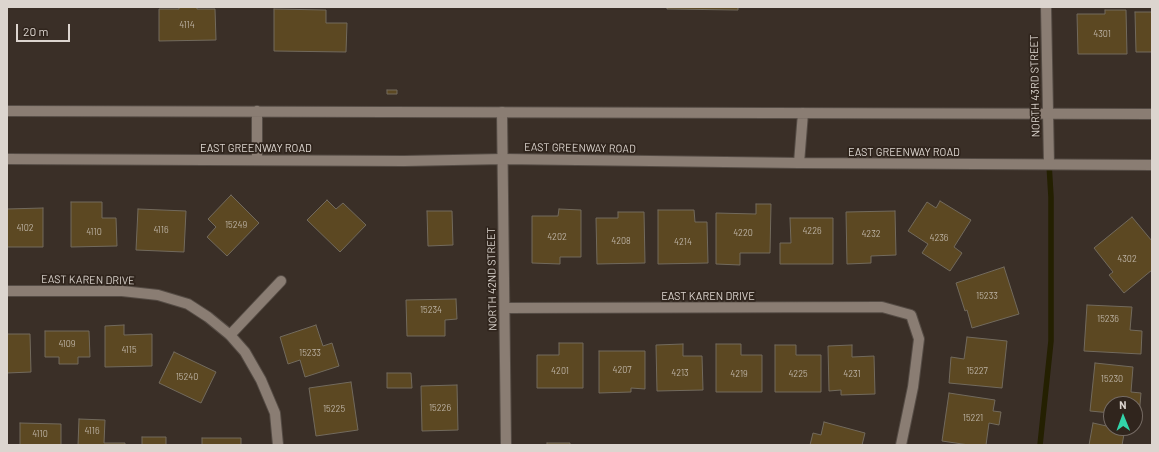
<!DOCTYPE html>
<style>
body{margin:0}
#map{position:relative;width:1159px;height:452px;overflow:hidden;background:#3a2f27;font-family:Barlow,sans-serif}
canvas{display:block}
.frame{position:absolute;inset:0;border:8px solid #dcd5cf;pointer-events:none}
.north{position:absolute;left:1103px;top:396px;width:40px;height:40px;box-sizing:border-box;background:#30251d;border:1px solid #756b64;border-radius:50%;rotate:359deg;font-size:11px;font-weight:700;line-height:16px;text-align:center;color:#dcd5cf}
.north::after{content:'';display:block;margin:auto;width:14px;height:18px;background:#32d4a9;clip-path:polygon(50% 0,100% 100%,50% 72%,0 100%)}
.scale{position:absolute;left:16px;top:24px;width:54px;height:18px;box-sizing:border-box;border:2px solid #dcd5cf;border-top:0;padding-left:5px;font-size:12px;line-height:14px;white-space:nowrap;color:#dcd5cf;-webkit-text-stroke:3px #30251d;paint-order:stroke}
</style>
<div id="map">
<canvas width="1159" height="452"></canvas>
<div class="frame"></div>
<div class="north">N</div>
<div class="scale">20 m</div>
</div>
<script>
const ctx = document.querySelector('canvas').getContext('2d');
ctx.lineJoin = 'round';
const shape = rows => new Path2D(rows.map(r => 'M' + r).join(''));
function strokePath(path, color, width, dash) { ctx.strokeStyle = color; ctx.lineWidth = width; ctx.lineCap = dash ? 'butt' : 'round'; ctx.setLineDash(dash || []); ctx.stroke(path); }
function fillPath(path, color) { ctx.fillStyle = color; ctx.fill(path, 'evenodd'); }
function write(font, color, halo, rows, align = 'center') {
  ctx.font = font + ' Barlow,sans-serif'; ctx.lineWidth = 3.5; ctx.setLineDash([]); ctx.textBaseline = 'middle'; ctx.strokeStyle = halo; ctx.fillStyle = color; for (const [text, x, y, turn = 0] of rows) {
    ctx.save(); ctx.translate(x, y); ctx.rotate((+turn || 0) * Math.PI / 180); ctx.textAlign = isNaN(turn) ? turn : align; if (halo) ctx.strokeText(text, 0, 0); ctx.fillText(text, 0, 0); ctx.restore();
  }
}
const stream = shape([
 [1040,445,1051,341,1051,197,1049,164]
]);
const building = shape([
 [179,7,197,7,197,9,215,9,216,40,159,41,159,9,179,9,179,7],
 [667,7,738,7,738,10,667,9,667,7],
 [274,9,326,10,326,23,347,23,346,52,274,51,274,9],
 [1105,10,1126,10,1127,54,1078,54,1077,14,1105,14,1105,10],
 [1135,12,1152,12,1152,52,1136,52,1135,12],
 [387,90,397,90,397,94,387,94,387,90],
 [231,195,259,223,227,256,207,237,216,227,208,219,231,195],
 [327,200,336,209,343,203,366,225,340,252,307,220,327,200],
 [940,201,971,220,954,247,962,253,950,271,922,253,928,244,908,231,927,202,936,208,940,201],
 [71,202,102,202,102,218,116,218,117,246,71,247,71,202],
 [756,204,771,204,770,253,740,253,740,265,716,264,716,213,756,214,756,204],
 [43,208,43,247,7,247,7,209,43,208],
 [138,209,186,211,184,252,136,250,138,209],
 [559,209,581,210,581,257,560,257,560,264,532,263,532,216,558,216,559,209],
 [658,210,694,210,695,222,707,222,708,263,658,264,658,210],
 [427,211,452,211,453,245,428,246,427,211],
 [895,211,896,255,871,256,871,263,847,264,846,212,895,211],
 [618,212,644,212,645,263,597,264,596,218,618,218,618,212],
 [1132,217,1152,241,1152,270,1124,293,1109,275,1113,272,1094,248,1132,217],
 [790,218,833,218,833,264,780,264,780,243,791,243,790,218],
 [1004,267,1019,314,972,328,967,310,965,311,956,283,1004,267],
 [456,299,457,319,445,320,445,336,407,336,406,300,456,299],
 [1087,305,1132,307,1130,330,1142,331,1141,354,1084,351,1087,305],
 [124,325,124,335,152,334,152,366,105,367,105,326,124,325],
 [316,325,323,346,332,343,339,366,305,377,300,360,288,364,280,337,316,325],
 [45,331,89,331,90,357,78,357,78,364,59,364,59,357,45,357,45,331],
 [7,334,30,334,31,372,7,373,7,334],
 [967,337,1007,341,1002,388,949,383,951,357,964,359,967,337],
 [559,343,583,343,583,388,537,388,537,355,559,355,559,343],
 [683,344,683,356,702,356,703,390,657,391,656,345,683,344],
 [716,344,741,344,741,355,762,355,762,392,716,392,716,344],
 [775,345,796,345,796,355,821,355,821,392,775,392,775,345],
 [852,345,852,357,874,356,875,394,841,395,841,390,829,391,828,346,852,345],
 [599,351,645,351,645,389,631,388,631,392,599,393,599,351],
 [174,352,216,372,201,403,159,383,174,352],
 [1095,363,1133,367,1131,392,1141,393,1139,416,1135,416,1135,404,1111,404,1111,413,1090,411,1095,363],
 [387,373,411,373,412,388,387,388,387,373],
 [351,382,358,430,316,436,309,388,351,382],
 [457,385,458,430,422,431,421,386,457,385],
 [949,393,995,400,993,411,1001,412,999,425,989,423,986,445,969,445,942,441,949,393],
 [79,419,105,420,104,443,125,443,125,445,78,445,79,419],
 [824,422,865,433,862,445,810,445,813,433,821,435,824,422],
 [20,423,61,424,61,445,20,445,20,423],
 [1093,423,1111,427,1111,428,1125,429,1122,445,1089,445,1093,423],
 [142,437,166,437,166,445,142,445,142,437],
 [202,438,241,438,241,445,202,445,202,438],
 [547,443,570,443,570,445,547,445,547,443]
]);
const street = shape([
 [1046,7,1049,164],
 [502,112,506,445],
 [7,291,122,291,158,295,188,304,208,317,230,335,245,352,261,380,275,413,278,445],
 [505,308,882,307,911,315,919,339,913,387,901,445],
 [230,335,281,281]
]);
const secondary = shape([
 [7,111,1152,114],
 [257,111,257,160],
 [7,159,404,161,503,159,799,163,1152,165],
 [799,163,803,113]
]);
const numberNames = [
 ["4114",187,25],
 ["4301",1102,34],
 ["15249",236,225],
 ["4102",25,228],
 ["4116",161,230],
 ["4226",812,231],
 ["4110",94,232],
 ["4220",743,233],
 ["4232",871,234],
 ["4202",557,237],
 ["4236",939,238],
 ["4208",621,241],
 ["4214",683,242],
 ["4302",1127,259],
 ["15233",987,296],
 ["15234",431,310],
 ["15236",1108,319],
 ["4109",67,344],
 ["4115",129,350],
 ["15233",310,353],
 ["4207",622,370],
 ["4201",560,371],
 ["15227",977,371],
 ["4213",680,373],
 ["4219",739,374],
 ["4225",798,374],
 ["4231",852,374],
 ["15240",187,377],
 ["15230",1112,379],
 ["15226",440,408],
 ["15225",334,409],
 ["15221",973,418],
 ["4116",92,431],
 ["4110",40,434]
];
const streetNames = [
 ["NORTH 43RD STREET",1035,86,-91],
 ["EAST GREENWAY ROAD",256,148],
 ["EAST GREENWAY ROAD",580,148,1],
 ["EAST GREENWAY ROAD",904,152],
 ["NORTH 42ND STREET",492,279,-91],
 ["EAST KAREN DRIVE",88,280,1],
 ["EAST KAREN DRIVE",708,296]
];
strokePath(stream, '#242001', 5.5);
fillPath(building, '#5c4822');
strokePath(building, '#726a5d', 1);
strokePath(street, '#554c45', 12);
strokePath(secondary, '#554c45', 12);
strokePath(street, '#8a7d73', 10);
strokePath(secondary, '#8a7d73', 10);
write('9px', '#bcb2a4', null, numberNames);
write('11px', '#dcd5cf', '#30251d', streetNames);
</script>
